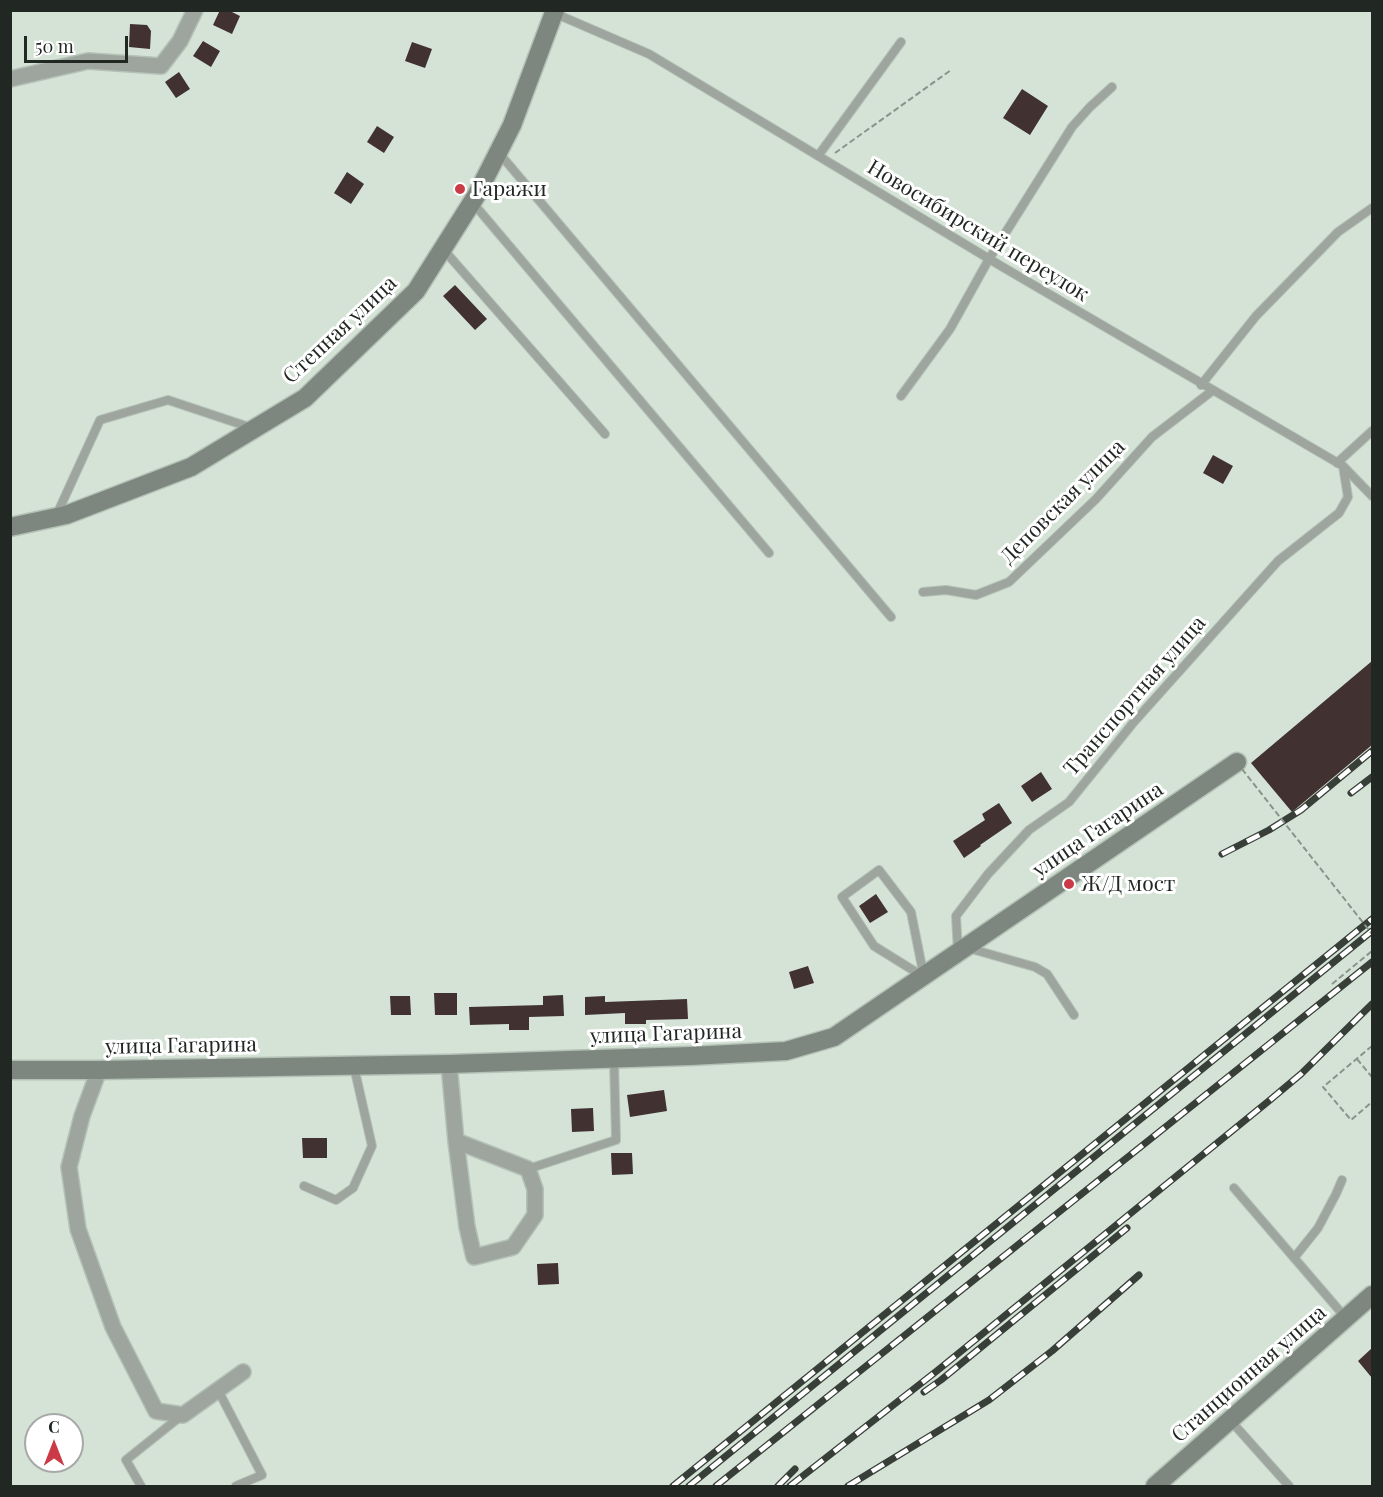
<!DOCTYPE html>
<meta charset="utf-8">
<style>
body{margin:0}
#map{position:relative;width:1383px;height:1497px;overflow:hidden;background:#d4e3d6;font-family:"Playfair Display",serif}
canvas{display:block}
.frame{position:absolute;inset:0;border:12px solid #212722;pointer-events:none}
.north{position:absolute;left:24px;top:1413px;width:60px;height:60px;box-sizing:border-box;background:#fff;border:2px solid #a6a9a7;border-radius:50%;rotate:0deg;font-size:16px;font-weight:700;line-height:24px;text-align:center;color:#212722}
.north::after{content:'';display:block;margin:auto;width:21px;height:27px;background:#cb3b47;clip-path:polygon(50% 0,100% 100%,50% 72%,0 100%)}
.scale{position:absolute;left:24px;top:36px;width:104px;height:27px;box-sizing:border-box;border:3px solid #212722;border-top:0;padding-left:8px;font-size:18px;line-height:21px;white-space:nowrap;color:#212722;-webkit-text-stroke:4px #fff;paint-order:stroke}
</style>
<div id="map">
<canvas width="1383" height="1497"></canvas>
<div class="frame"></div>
<div class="north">С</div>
<div class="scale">50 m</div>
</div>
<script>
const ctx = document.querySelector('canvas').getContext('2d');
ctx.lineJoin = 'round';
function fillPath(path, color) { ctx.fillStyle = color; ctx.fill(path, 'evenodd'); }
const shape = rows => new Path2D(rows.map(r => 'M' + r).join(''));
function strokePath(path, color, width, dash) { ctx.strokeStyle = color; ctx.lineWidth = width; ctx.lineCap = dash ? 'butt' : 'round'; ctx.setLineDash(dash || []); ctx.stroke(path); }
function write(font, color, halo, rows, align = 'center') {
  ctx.font = font + ' "Playfair Display",serif'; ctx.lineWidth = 6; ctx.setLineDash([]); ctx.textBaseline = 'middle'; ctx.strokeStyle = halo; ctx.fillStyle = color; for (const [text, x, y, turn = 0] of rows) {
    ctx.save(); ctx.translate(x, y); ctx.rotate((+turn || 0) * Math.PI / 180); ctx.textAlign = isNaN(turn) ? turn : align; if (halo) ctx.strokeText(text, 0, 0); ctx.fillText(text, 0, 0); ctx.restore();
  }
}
const building = shape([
 [220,10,228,10,240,16,232,34,213,25],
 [130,24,147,25,151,31,150,49,129,47],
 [203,41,220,51,211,67,193,56],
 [412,42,432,49,425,68,405,61],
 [179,72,190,89,176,98,165,82],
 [1022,89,1048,106,1030,135,1003,118],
 [377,126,394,137,384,153,367,142],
 [347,172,364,184,351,204,334,193],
 [455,285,487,319,475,330,443,296],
 [1213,455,1233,466,1223,484,1203,473],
 [1372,661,1372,745,1292,812,1251,763],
 [1041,772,1052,789,1032,802,1021,786],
 [999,803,1012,823,980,845,981,846,964,858,953,841,985,820,982,814],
 [876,894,888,912,870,923,859,906],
 [808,966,814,983,794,989,789,972],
 [434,993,457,993,457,1015,435,1015],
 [563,995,564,1016,529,1017,529,1030,509,1030,509,1024,470,1025,469,1007,543,1005,543,996],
 [390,996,410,996,411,1015,391,1015],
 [605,996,605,1002,687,999,688,1019,646,1020,646,1024,625,1024,625,1013,585,1015,585,997],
 [664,1090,667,1111,630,1117,627,1095],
 [593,1108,594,1131,572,1132,571,1109],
 [302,1138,327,1138,327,1158,303,1158],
 [611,1153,632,1153,633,1174,612,1175],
 [558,1263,559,1284,538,1285,537,1264],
 [1372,1348,1372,1378,1358,1361]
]);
const path = shape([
 [835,153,951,70],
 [1332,984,1372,951],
 [1372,1046,1323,1087,1351,1120,1372,1102],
 [1357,1059,1372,1077]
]);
const lane = shape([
 [554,13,649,54,1001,266,1343,466,1372,496],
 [499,153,891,617],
 [818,156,901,42],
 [473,203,769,553],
 [443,249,605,434],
 [1201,385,1256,316,1338,232,1372,208],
 [901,396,950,329,989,259,1072,127,1090,107,1112,87],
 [1337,463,1372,431],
 [57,514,100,420,168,400,252,428],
 [923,592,946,590,976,595,1009,582,1096,499,1152,437,1212,391],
 [879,870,911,912,924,977,874,946,842,897,879,870],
 [968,948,1035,967,1047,974,1074,1015],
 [958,952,956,916,988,874,1029,830,1069,802,1133,723,1278,561,1339,513,1348,497,1343,466],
 [528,1169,616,1140,614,1059],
 [304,1186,336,1200,353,1188,372,1146,354,1067],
 [1234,1188,1345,1317],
 [1294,1258,1318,1228,1336,1194,1342,1180],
 [218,1390,262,1475,236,1486],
 [1230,1420,1289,1486],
 [141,1486,126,1460,181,1416]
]);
const street = shape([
 [10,79,88,61,161,66,180,41,195,10],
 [449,1064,456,1141,467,1227,474,1257,513,1247,535,1215,535,1189,528,1169,456,1141],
 [99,1070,82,1116,69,1167,78,1229,113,1327,156,1411,183,1415,243,1372]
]);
const secondary = shape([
 [10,527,66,515,191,467,305,398,416,291,476,196,512,125,555,10],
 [10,1070,99,1070,449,1064,690,1056,786,1051,834,1037,1237,762],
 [1155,1486,1372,1295]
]);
const rail = shape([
 [1351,793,1372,777],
 [1222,854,1269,830,1301,810,1372,751],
 [924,1392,941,1380,1127,1228],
 [673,1486,1372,919],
 [689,1486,1372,931],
 [716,1486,1372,962],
 [778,1486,795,1469],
 [790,1486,938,1370,1270,1100,1301,1074,1372,1004],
 [848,1486,989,1400,1052,1351,1139,1275]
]);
const pathBridge = shape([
 [1242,769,1372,934]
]);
const markers = [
 [460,189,6,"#cb3b47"],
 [1069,884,6,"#cb3b47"]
];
const poiNames = [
 ["Гаражи",472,189],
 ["Ж/Д мост",1081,884]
];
const streetNames = [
 ["Новосибирский переулок",978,231,31],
 ["Степная улица",340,330,-43],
 ["Деповская улица",1063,502,-45],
 ["Транспортная улица",1135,696,-49],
 ["улица Гагарина",1098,830,-34],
 ["улица Гагарина",666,1034,-2],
 ["улица Гагарина",181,1046,-1],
 ["Станционная улица",1249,1374,-41]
];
fillPath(building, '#413130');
strokePath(lane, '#b4c1b6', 10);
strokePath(street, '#b4c1b6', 18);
strokePath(secondary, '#b4c1b6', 21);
strokePath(path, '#89948a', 2, [6, 3]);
strokePath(lane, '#9ea49e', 8);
strokePath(street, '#9ea49e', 15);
strokePath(secondary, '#7e877f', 18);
strokePath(rail, '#383f39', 7);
strokePath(rail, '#fff', 4.5, [14]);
strokePath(pathBridge, '#89948a', 2, [6, 3]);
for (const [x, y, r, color] of markers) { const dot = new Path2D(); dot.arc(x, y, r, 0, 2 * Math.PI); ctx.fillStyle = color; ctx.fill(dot); strokePath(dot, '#fff', 2); }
write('21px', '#212722', '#fff', poiNames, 'left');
write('21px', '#212722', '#fff', streetNames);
</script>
